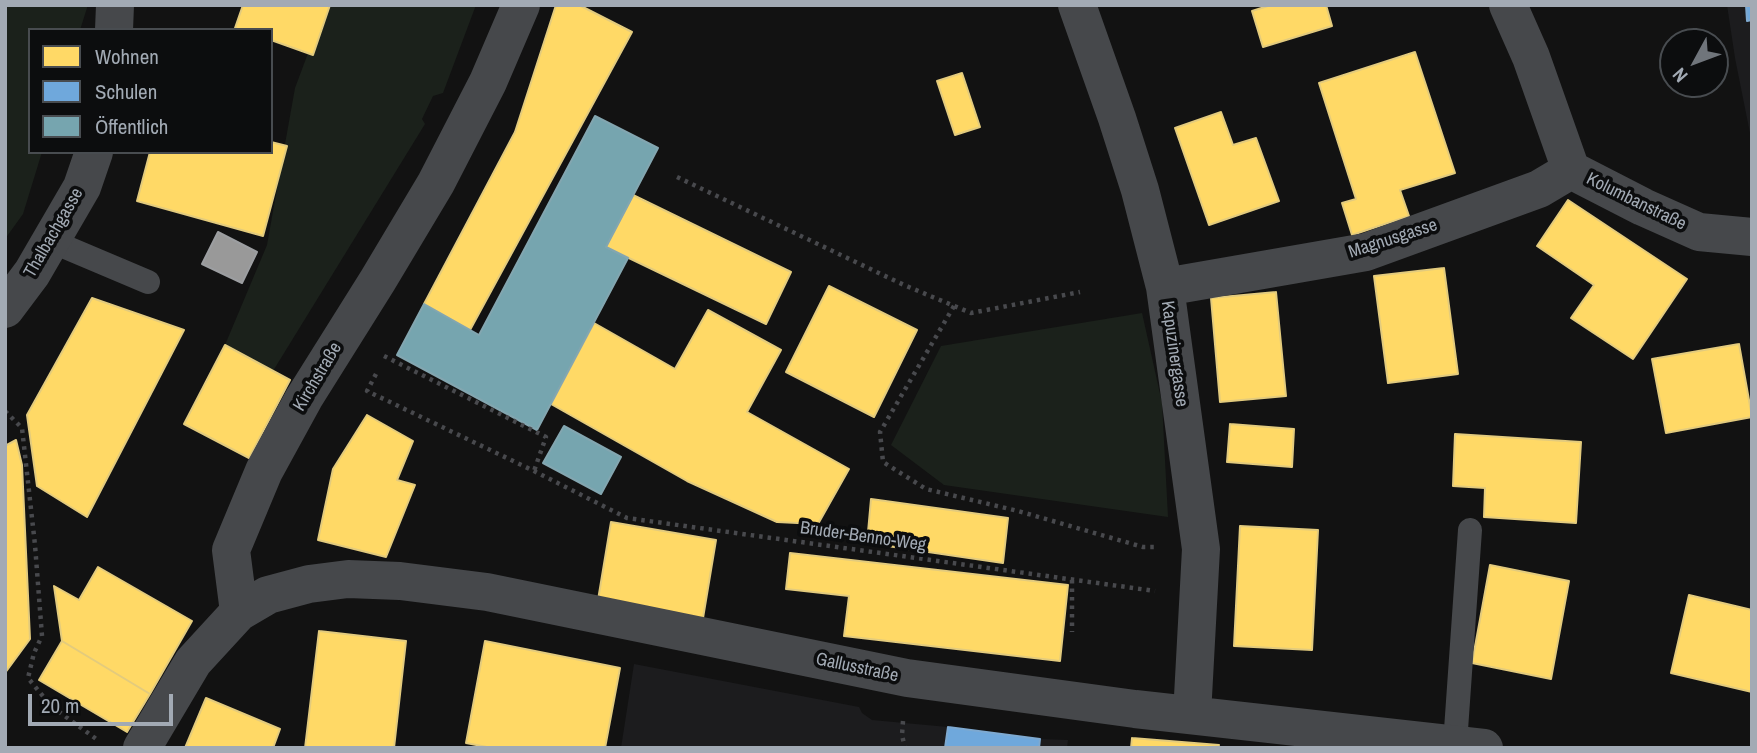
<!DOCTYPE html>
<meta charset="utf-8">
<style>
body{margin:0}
#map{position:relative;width:1757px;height:753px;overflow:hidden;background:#121212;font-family:"Archivo Narrow",sans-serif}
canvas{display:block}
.frame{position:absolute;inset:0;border:7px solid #a2aab4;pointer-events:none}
.legend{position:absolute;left:28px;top:28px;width:245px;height:126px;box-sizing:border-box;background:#0c0d0e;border:2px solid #484c50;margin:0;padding:9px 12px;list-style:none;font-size:21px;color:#a2aab4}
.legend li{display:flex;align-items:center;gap:14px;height:35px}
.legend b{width:35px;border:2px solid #484c50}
.north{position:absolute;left:1659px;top:28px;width:70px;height:70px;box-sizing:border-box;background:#0c0d0e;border:2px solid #484c50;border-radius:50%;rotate:229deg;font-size:19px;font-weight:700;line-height:28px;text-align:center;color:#a2aab4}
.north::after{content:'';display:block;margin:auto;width:24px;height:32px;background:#70757b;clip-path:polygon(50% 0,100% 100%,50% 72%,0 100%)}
.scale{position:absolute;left:28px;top:694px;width:145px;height:32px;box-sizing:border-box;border:4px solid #a2aab4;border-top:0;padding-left:9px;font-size:21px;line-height:24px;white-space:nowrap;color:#a2aab4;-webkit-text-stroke:5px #0c0d0e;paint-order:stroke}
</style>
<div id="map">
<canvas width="1757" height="753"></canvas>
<div class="frame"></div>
<ul class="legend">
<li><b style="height:19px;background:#ffd966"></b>Wohnen</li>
<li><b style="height:19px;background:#6fa8dc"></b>Schulen</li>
<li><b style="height:19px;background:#76a5af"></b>Öffentlich</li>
</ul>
<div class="north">N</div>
<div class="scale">20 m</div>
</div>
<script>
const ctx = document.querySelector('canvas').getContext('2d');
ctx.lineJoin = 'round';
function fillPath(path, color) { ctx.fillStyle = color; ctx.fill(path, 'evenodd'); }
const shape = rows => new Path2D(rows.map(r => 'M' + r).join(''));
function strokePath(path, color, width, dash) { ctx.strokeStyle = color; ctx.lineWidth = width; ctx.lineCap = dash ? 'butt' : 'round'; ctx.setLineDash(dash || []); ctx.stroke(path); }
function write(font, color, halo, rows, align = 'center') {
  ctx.font = font + ' "Archivo Narrow",sans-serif'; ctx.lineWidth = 7; ctx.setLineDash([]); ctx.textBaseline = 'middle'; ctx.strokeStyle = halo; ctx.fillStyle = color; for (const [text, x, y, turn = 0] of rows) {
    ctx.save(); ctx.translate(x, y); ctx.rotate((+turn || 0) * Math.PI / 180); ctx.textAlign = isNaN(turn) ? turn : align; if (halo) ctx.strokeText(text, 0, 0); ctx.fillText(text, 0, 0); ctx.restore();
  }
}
const built = shape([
 [1727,5,1752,5,1752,143,1735,58],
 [634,664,859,707,862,713,872,720,948,727,1040,739,1068,740,1067,748,621,748]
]);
const green = shape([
 [5,5,87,5,87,8,80,30,30,30,30,152,42,152,23,214,5,239],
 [326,5,476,5,443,93,433,96,422,119,425,124,273,371,225,345,267,245,295,88],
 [1142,313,1162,403,1168,517,944,485,891,445,941,346]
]);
const homes = shape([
 [243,5,330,5,313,55,271,40,271,30,240,30,235,28,243,5],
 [556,5,579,5,632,32,470,330,424,304,515,132,556,5],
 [1271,5,1326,5,1332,26,1263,47,1252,11,1271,5],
 [1415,52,1455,173,1400,190,1409,216,1352,235,1342,203,1356,199,1319,83,1415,52],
 [962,73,980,127,955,135,937,81,962,73],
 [1221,112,1233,145,1256,138,1279,201,1209,225,1175,128,1221,112],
 [271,142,287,146,263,236,137,201,150,152,271,152,271,142],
 [633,195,791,272,766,324,606,247,633,195],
 [1568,200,1687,279,1633,359,1571,318,1594,285,1537,246,1568,200],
 [1444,268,1458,374,1388,383,1374,276,1444,268],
 [829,286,917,330,874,417,786,372,829,286],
 [1276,292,1286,396,1220,402,1211,298,1276,292],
 [92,298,184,330,87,517,37,486,27,415,92,298],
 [708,310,781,350,747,412,849,469,818,524,777,522,687,481,551,404,594,323,675,369,708,310],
 [1739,344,1752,417,1666,433,1652,359,1739,344],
 [225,345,290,380,249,458,184,424,225,345],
 [367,415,413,441,397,480,415,485,386,557,318,540,333,469,367,415],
 [1230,424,1294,429,1292,467,1227,462,1230,424],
 [1455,434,1581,442,1576,523,1484,517,1485,488,1453,486,1455,434],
 [16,440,22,465,30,639,5,673,5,446,16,440],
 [871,499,1008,518,1003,563,867,543,871,499],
 [611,522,716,540,702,624,597,606,611,522],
 [1240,526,1318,530,1312,650,1234,646,1240,526],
 [790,553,1068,585,1060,661,844,636,849,596,786,589,790,553],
 [1490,565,1569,581,1551,679,1472,663,1490,565],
 [98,567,192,621,150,694,62,641,54,586,79,600,98,567],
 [1689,595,1752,610,1752,692,1671,673,1689,595],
 [319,631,406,641,394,748,305,748,319,631],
 [62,641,150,694,127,732,39,680,62,641],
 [485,641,620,668,605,748,492,748,466,743,485,641],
 [206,698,280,729,273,748,185,748,206,698],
 [1132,738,1219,745,1218,748,1131,748,1132,738]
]);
const schools = shape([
 [1746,5,1752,5,1752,20,1747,21,1746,5],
 [948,727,1040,739,1039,748,945,748,948,727]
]);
const public = shape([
 [595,116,658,148,606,247,628,258,537,430,397,355,424,304,479,335,595,116],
 [564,426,621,457,601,494,543,463,564,426]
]);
const industry = shape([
 [218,232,257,252,242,283,202,264,218,232]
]);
const path = shape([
 [677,177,904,285,971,313,1080,292],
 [954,306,880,432,883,462,926,489,1018,511,1143,547,1155,547],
 [384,356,546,437,534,471],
 [376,374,367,391,534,471,627,518,1155,591],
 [5,411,22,428,35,545,42,636,34,653,28,678,51,706,99,741],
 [1072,580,1072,632],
 [903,721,902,735,905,748]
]);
const service = shape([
 [51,241,148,282],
 [1455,744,1470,530]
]);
const minor = shape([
 [1077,5,1117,118,1140,190,1165,287,1201,549,1192,715],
 [1508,5,1531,57,1571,170,1643,207,1699,232,1752,237],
 [114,30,115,5],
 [1165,287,1366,252,1539,189,1571,170],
 [5,309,32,273,82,187,94,152],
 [239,612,231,550,264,471,304,398,378,280,436,183,488,82,521,5],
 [142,748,193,662,239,612,268,595,309,584,348,579,400,581,487,592,907,678,1135,709,1484,748]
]);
const streetNames = [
 ["Kolumbanstraße",1636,202,26],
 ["Thalbachgasse",54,233,-60],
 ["Magnusgasse",1393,239,-18],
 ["Kapuzinergasse",1174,354,82],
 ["Kirchstraße",318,377,-59],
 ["Bruder-Benno-Weg",863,537,8],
 ["Gallusstraße",857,668,12]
];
fillPath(built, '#1c1c1e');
fillPath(green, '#1b211b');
fillPath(homes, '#ffd966');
strokePath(homes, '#e3cb7d', 2);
fillPath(schools, '#6fa8dc');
strokePath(schools, '#7ea9d0', 2);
fillPath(public, '#76a5af');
strokePath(public, '#83a6b0', 2);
fillPath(industry, '#999');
strokePath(industry, '#9c9ea1', 2);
strokePath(path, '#48494d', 4.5, [3.5, 5]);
strokePath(service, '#46484b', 24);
strokePath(minor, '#46484b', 38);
write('18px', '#a2aab4', '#0c0d0e', streetNames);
</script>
